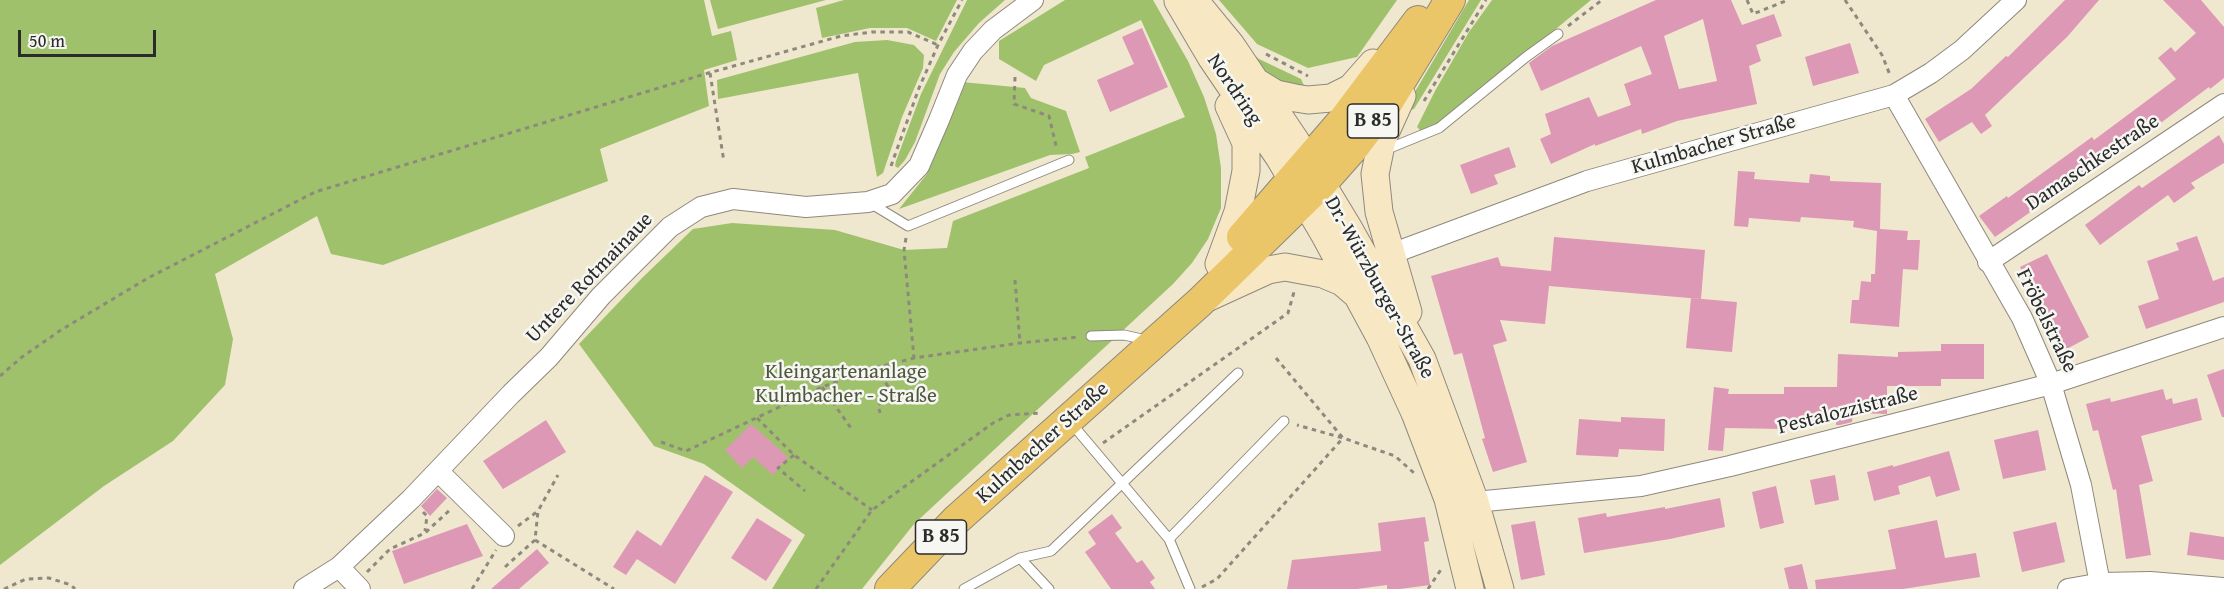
<!DOCTYPE html>
<meta charset="utf-8">
<style>
body{margin:0}
#map{position:relative;width:2224px;height:589px;overflow:hidden;background:#f0e7cf;font-family:"Gentium Book Plus",serif}
canvas{display:block}
.scale{position:absolute;left:18px;top:30px;width:138px;height:27px;box-sizing:border-box;border:3px solid #2b2b2b;border-top:0;padding-left:8px;font-size:18px;line-height:21px;white-space:nowrap;color:#2b2b2b;-webkit-text-stroke:4px #f6f6f2;paint-order:stroke}
</style>
<div id="map">
<canvas width="2224" height="589"></canvas>
<div class="scale">50 m</div>
</div>
<script>
const ctx = document.querySelector('canvas').getContext('2d');
ctx.lineJoin = 'round';
function fillPath(path, color) { ctx.fillStyle = color; ctx.fill(path, 'evenodd'); }
const shape = rows => new Path2D(rows.map(r => 'M' + r).join(''));
function strokePath(path, color, width, dash) { ctx.strokeStyle = color; ctx.lineWidth = width; ctx.lineCap = dash ? 'butt' : 'round'; ctx.setLineDash(dash || []); ctx.stroke(path); }
function write(font, color, halo, rows, align = 'center') {
  ctx.font = font + ' "Gentium Book Plus",serif'; ctx.lineWidth = 5; ctx.setLineDash([]); ctx.textBaseline = 'middle'; ctx.strokeStyle = halo; ctx.fillStyle = color; for (const [text, x, y, turn = 0] of rows) {
    ctx.save(); ctx.translate(x, y); ctx.rotate((+turn || 0) * Math.PI / 180); ctx.textAlign = isNaN(turn) ? turn : align; if (halo) ctx.strokeText(text, 0, 0); ctx.fillText(text, 0, 0); ctx.restore();
  }
}
const green = shape([
 [0,0,704,0,712,36,731,31,737,60,704,70,709,106,600,149,608,181,383,265,331,254,317,216,215,274,233,339,225,385,173,441,104,486,0,565],
 [710,0,826,0,718,29],
 [844,0,957,0,936,41,907,28,870,28,822,38,816,8],
 [967,0,1005,0,979,23,954,52,940,74,915,142,905,160,898,168,895,166,896,161,921,94],
 [1065,0,1153,0,1188,61,1204,97,1216,134,1221,168,1221,208,1208,239,1192,263,1173,284,914,524,862,589,772,589,805,535,704,464,654,446,579,344,642,278,693,229,732,223,835,230,904,250,947,248,953,221,1089,168,1085,157,1185,117,1141,20,1044,65,1036,81,999,59,999,41],
 [1219,0,1397,0,1357,57,1308,68,1257,44],
 [1469,0,1481,0,1414,109,1403,112],
 [1492,0,1591,0,1426,136,1417,127,1435,91,1469,32],
 [887,40,914,45,924,55,923,68,902,117,883,173,877,177,858,73,718,99,717,80,855,42],
 [1244,46,1259,59,1301,79,1307,92,1263,75],
 [962,82,1025,88,1031,98,1066,111,1080,152,1072,154,1050,155,899,209,927,174]
]);
const building = shape([
 [1656,0,1731,0,1742,25,1774,14,1782,36,1756,45,1761,61,1749,66,1757,104,1677,121,1642,134,1641,129,1595,146,1595,144,1551,164,1540,139,1551,134,1545,114,1589,97,1598,117,1631,105,1624,84,1652,74,1641,46,1541,91,1529,63,1552,46],
 [1703,19,1717,81,1679,89,1664,36],
 [2065,0,2099,0,2067,37,1985,115,1992,126,1981,134,1972,122,1939,142,1925,119,1971,89,2006,56,2008,57],
 [2163,0,2201,0,2224,27,2224,78,2210,89,2209,87,2123,151,2121,148,1995,237,1979,216,2007,196,2008,198,2092,137,2094,140,2176,79,2158,58,2171,47,2175,52,2196,33],
 [1142,28,1168,87,1110,112,1097,80,1134,64,1122,37],
 [1850,43,1859,73,1813,86,1805,57],
 [2219,135,2224,144,2224,163,2191,183,2195,188,2174,203,2168,195,2100,245,2085,225,2139,185,2142,188],
 [1509,147,1516,167,1494,175,1498,184,1471,194,1460,165],
 [1738,171,1755,172,1754,179,1809,183,1810,174,1830,176,1830,181,1881,183,1880,229,1908,231,1907,240,1920,240,1918,270,1903,269,1899,327,1850,323,1852,300,1859,300,1861,281,1871,282,1871,274,1875,274,1877,231,1853,227,1854,221,1801,217,1800,222,1749,218,1748,227,1734,226],
 [2197,236,2213,281,2224,277,2224,302,2146,329,2138,306,2159,299,2147,261,2179,250,2176,243],
 [1554,237,1705,250,1701,299,1549,286,1545,324,1500,320,1507,341,1493,345,1527,462,1493,472,1482,439,1485,438,1462,353,1454,355,1431,276,1498,257,1501,266,1551,271],
 [2047,254,2089,337,2063,351,2020,267],
 [1691,298,1737,302,1732,352,1686,348],
 [1941,344,1984,344,1984,379,1941,379,1941,386,1887,386,1887,414,1853,413,1852,422,1840,425,1836,425,1836,422,1784,422,1784,429,1725,428,1723,451,1708,450,1714,387,1729,389,1728,394,1784,394,1784,387,1837,387,1838,354,1898,357,1898,352,1941,351],
 [2224,369,2224,417,2222,417,2207,375],
 [2163,389,2166,400,2172,398,2173,404,2197,398,2202,420,2141,436,2153,481,2139,485,2151,555,2126,559,2116,489,2113,490,2098,430,2093,431,2086,404,2110,398,2111,402],
 [1621,417,1665,419,1664,451,1619,449,1618,457,1576,455,1579,419,1621,422],
 [546,420,566,452,503,489,483,461],
 [751,424,788,457,773,475,753,457,742,468,725,450],
 [2038,430,2046,470,2003,479,1994,440],
 [1949,451,1960,490,1936,497,1930,476,1898,486,1900,494,1874,501,1867,472,1893,465,1893,467],
 [705,475,733,492,675,584,637,559,626,575,613,567,637,530,661,546],
 [1835,475,1839,500,1815,505,1810,480],
 [1776,486,1784,523,1760,529,1752,492],
 [437,489,447,498,430,516,421,506],
 [1720,498,1725,527,1670,539,1584,553,1578,518,1606,513,1607,517,1665,507,1665,509],
 [1112,514,1122,528,1115,533,1137,563,1142,560,1155,578,1150,582,1155,589,1111,589,1085,552,1096,544,1088,532],
 [1425,517,1429,541,1424,542,1430,585,1400,589,1387,589,1387,585,1357,589,1287,589,1292,560,1381,551,1378,523],
 [757,518,792,540,766,581,731,558],
 [1937,520,1945,558,1976,553,1980,577,1903,589,1816,589,1815,580,1896,569,1888,530],
 [1535,521,1545,575,1521,580,1511,525],
 [2056,522,2065,562,2022,572,2013,532],
 [467,524,483,556,404,584,392,551],
 [2190,532,2224,537,2224,560,2187,555],
 [537,549,549,563,519,589,491,589],
 [1802,564,1808,589,1789,589,1784,568]
]);
const path = shape([
 [1747,0,1753,14,1788,0],
 [1845,0,1882,55,1890,75],
 [1568,26,1602,0],
 [1266,54,1308,76],
 [710,73,724,162],
 [1015,77,1014,104,1049,116,1057,150],
 [1424,101,1486,0],
 [891,166,919,88,938,45,962,0],
 [906,238,904,250,914,358],
 [1015,280,1020,343],
 [1276,358,1343,438,1395,456,1414,473],
 [875,368,893,393,878,405,880,413],
 [0,376,22,357,61,330,148,278,315,192,705,74,841,36,872,32,908,32,938,45],
 [822,387,853,431],
 [757,418,794,455,872,510],
 [661,442,686,451,822,387,875,368,914,358,1020,343,1078,337],
 [1103,443,1288,313,1294,292],
 [794,455,778,468,805,491],
 [423,512,427,516,425,531],
 [518,526,538,511],
 [535,540,614,589],
 [505,567,535,540,538,511,558,475],
 [367,572,390,549,425,533,452,508],
 [1202,587,1217,579,1343,438,1297,425],
 [4,589,26,579,49,578,71,585,75,589],
 [472,589,496,550],
 [816,589,872,510,993,423,1009,415,1040,413],
 [1428,589,1442,568]
]);
const service = shape([
 [1385,150,1439,128,1526,57,1558,34],
 [870,203,908,226,1069,160],
 [1091,336,1124,335,1146,340],
 [1072,424,1169,539,1190,589],
 [1169,539,1284,421],
 [1020,558,1049,589],
 [964,589,1020,558,1051,551,1238,373]
]);
const minor = shape([
 [1894,95,2022,318,2051,384,2081,485,2101,589],
 [1391,254,1587,181,1894,95,1931,73,1962,50,2016,0],
 [1988,262,2224,104],
 [439,472,504,536],
 [1475,502,1641,486,1730,466,2051,384,2224,327],
 [339,567,360,589],
 [304,589,339,567,411,499,511,394,549,357,601,296,670,227,701,207,733,199,806,207,868,202,892,194,919,166,939,120,957,75,973,51,993,30,1033,0],
 [2068,589,2102,583,2150,582,2224,588]
]);
const secondary = shape([
 [1194,0,1231,45,1295,140,1349,229,1422,359,1475,502,1500,589],
 [1178,1,1211,57,1279,157,1326,237,1380,337,1415,413,1448,499,1470,589],
 [1258,83,1276,94,1295,98,1308,100,1331,98,1351,88,1373,63],
 [1402,96,1382,140,1375,174,1379,212,1408,312],
 [1219,264,1238,212,1246,171,1246,143,1229,106],
 [1209,297,1268,270,1285,267,1323,274,1342,282,1356,294]
]);
const primary = shape([
 [1242,237,1345,118,1418,21],
 [890,589,955,521,1200,302,1322,183,1354,147,1386,105,1450,0]
]);
const shields = [
 [1373,121,51],
 [941,537,51]
];
const shieldNames = [
 ["B 85",1373,121],
 ["B 85",941,537]
];
const streetNames = [
 ["Nordring",1234,90,56],
 ["Kulmbacher Straße",1714,145,-16],
 ["Damaschkestraße",2093,163,-34],
 ["Untere Rotmainaue",590,278,-46],
 ["Dr.-Würzburger-Straße",1379,288,61],
 ["Fröbelstraße",2046,321,64],
 ["Pestalozzistraße",1848,411,-14],
 ["Kulmbacher Straße",1043,443,-42]
];
const parkNames = [
 ["Kleingartenanlage",846,373],
 ["Kulmbacher - Straße",846,397]
];
fillPath(green, '#9fc16b');
fillPath(building, '#dd98b5');
strokePath(service, '#8e897d', 11);
strokePath(minor, '#8e897d', 22);
strokePath(secondary, '#8e897d', 29);
strokePath(primary, '#8e897d', 32);
strokePath(path, '#8e897d', 3, [4.5, 4.5]);
strokePath(service, '#fff', 9);
strokePath(minor, '#fff', 20);
strokePath(secondary, '#f7e8c3', 27);
strokePath(primary, '#eac669', 30);
for (const [x, y, w] of shields) { const box = new Path2D(); box.roundRect(x - w / 2, y - 17, w, 34, 4.5); ctx.fillStyle = '#f6f6f2'; ctx.fill(box); strokePath(box, '#2b2b2b', 1.5); }
write('bold 20px', '#2b2b2b', null, shieldNames);
write('21px', '#2b2b2b', '#f6f6f2', streetNames);
write('21px', '#4e583e', '#f6f6f2', parkNames);
</script>
